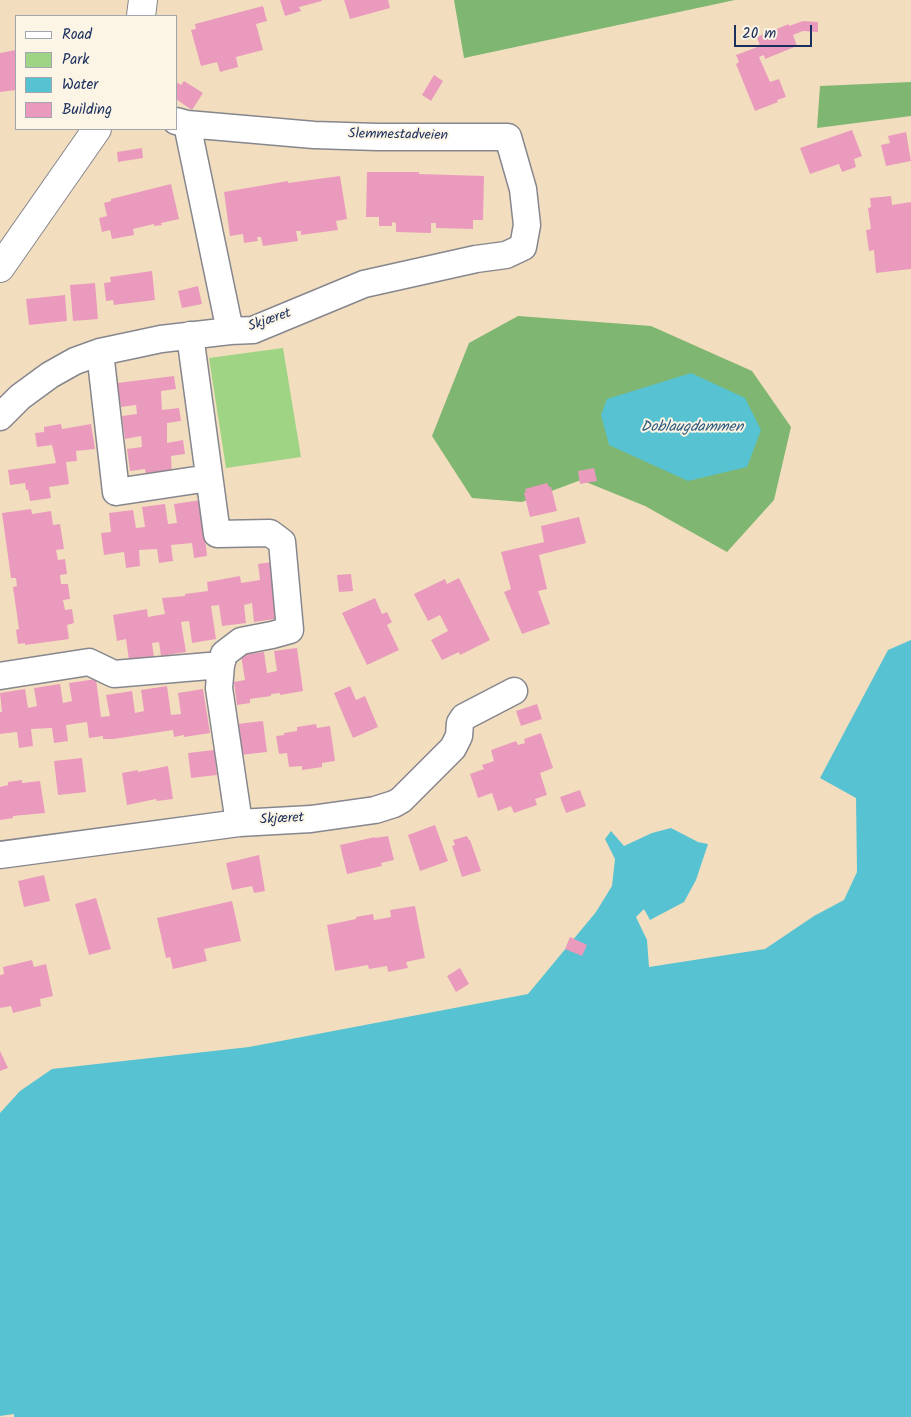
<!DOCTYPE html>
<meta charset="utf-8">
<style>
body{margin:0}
#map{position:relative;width:911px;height:1417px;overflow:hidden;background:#f2debf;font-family:Kalam,sans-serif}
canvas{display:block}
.legend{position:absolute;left:15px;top:15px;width:162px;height:115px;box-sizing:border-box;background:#fcf5e5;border:1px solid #a2a6af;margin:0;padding:6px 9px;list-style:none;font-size:15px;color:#1b2f5e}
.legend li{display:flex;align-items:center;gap:10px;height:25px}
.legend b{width:25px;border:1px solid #a2a6af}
.scale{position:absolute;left:734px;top:25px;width:78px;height:22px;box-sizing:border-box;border:2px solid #1b2f5e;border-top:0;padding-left:6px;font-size:15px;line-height:18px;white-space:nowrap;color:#1b2f5e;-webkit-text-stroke:4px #fcf5e5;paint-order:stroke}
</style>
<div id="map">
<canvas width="911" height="1417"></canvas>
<ul class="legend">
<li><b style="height:6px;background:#fff"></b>Road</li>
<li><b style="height:14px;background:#9fd484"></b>Park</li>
<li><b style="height:14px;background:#57c2d1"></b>Water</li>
<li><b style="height:14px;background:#ea9bbd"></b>Building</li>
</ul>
<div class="scale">20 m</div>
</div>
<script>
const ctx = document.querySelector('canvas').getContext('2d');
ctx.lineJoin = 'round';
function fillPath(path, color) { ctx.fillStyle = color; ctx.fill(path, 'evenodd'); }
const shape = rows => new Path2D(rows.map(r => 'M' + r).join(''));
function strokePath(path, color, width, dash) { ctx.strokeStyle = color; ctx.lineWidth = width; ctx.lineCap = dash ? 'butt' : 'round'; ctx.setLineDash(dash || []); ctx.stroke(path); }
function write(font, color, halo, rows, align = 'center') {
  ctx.font = font + ' Kalam,sans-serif'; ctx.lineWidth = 4; ctx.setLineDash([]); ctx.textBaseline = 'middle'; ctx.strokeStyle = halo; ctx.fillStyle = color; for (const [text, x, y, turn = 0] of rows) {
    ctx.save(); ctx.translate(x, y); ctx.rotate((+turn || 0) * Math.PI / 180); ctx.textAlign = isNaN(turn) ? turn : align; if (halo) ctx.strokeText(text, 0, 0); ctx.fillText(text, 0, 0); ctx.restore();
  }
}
const green = shape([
 [283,348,301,457,226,468,209,358]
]);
const forest = shape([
 [454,0,735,0,464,58],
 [911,82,911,116,817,128,820,86],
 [518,316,651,326,752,371,791,427,774,500,727,552,645,506,581,480,522,502,472,498,432,436,469,343]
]);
const water = shape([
 [691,373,745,398,761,430,747,467,688,481,609,445,601,415,607,399],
 [911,640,911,1417,14,1417,14,1414,0,1416,0,1113,20,1091,52,1069,249,1047,528,994,596,912,612,886,615,859,605,839,611,831,624,846,652,833,671,828,698,842,708,844,696,880,684,902,650,920,644,909,636,917,647,940,649,967,765,949,814,916,844,900,857,872,856,798,820,778,888,650]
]);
const building = shape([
 [280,0,322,0,322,1,299,7,301,11,285,16],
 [344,0,388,0,390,8,350,19],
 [263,6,267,21,256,24,263,50,236,57,238,67,220,72,217,62,201,66,191,30,196,29,195,24],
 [803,21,818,22,818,32,803,31,793,35,797,46,765,59,764,55,759,57,770,82,779,79,786,97,777,100,778,102,755,111,736,64,739,62,736,55,760,46,757,37,789,24,789,26],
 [16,50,16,90,0,92,0,53],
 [434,75,443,81,431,101,422,95],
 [184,81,203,93,192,110,176,99,176,82,181,85],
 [852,130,862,156,854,159,856,167,842,172,839,164,810,174,800,148],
 [906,132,911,161,886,166,881,145,890,143,888,136],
 [142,148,143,158,118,162,117,152],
 [367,172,419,172,419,174,484,176,483,220,473,220,473,229,436,228,436,223,431,223,431,233,396,232,396,223,392,222,392,226,379,226,379,217,366,217],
 [340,176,347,219,336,221,338,230,301,235,301,231,296,231,298,241,263,246,261,237,257,237,258,241,244,243,243,234,230,236,224,192,288,181,288,183],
 [171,184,179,219,161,223,162,225,154,226,154,224,133,229,134,235,112,239,110,230,102,232,99,218,107,216,104,203,111,201,111,199],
 [891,196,892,205,911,202,911,269,876,273,874,250,869,251,866,230,871,229,868,208,871,207,870,198],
 [152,271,155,300,114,305,113,300,106,301,104,283,111,282,110,277],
 [95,283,98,319,73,321,70,285],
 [198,286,202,304,182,308,178,291],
 [65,295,67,321,29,325,26,299],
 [174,376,176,389,161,391,162,410,179,408,181,421,167,423,167,443,183,440,185,454,171,456,172,476,147,480,145,469,130,471,127,449,142,447,141,436,125,439,122,416,137,414,136,405,121,407,117,383],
 [61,424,62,429,91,424,95,449,76,451,77,461,66,462,69,484,49,487,51,498,30,501,28,490,26,490,25,483,10,485,8,470,56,463,52,445,37,447,35,433,44,432,44,427],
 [594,468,597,481,580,484,578,471],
 [547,483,549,487,551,487,557,511,530,517,524,493,526,492,525,489],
 [201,500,207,556,194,558,192,543,171,545,173,561,159,563,157,549,139,550,140,566,126,568,124,552,104,555,101,533,111,532,109,513,133,510,136,528,145,527,142,507,165,504,168,524,177,523,174,504],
 [31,509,32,514,51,511,53,525,60,524,64,549,56,550,58,560,65,559,67,574,60,575,61,584,68,584,70,599,63,600,65,610,72,609,74,623,67,625,69,639,25,645,25,643,18,644,16,630,19,629,13,587,17,586,16,578,11,578,2,513],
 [579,517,586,543,539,555,547,589,538,591,550,624,522,634,504,592,511,589,501,552,544,542,541,526],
 [272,562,281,618,254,622,252,603,244,605,246,623,222,626,219,605,211,606,216,639,192,643,189,621,181,622,186,652,161,656,159,642,152,643,154,657,129,660,126,639,117,641,113,615,147,609,148,617,165,614,162,598,185,596,185,594,208,591,207,582,240,576,241,583,260,580,258,564],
 [351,574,353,591,339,592,337,575],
 [459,578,490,640,460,655,459,652,442,660,431,640,448,631,440,615,428,621,414,594,445,579,447,584],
 [375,598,382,614,387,612,392,622,387,625,399,650,367,665,342,613],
 [297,648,303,691,280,695,280,693,271,694,271,696,250,699,250,703,237,705,234,682,245,680,241,655,264,652,267,673,277,671,274,651],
 [96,679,101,717,110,716,106,695,132,691,135,713,144,711,141,690,167,686,171,715,181,714,178,693,203,689,210,733,184,737,184,735,174,737,173,730,113,739,103,739,103,736,89,738,87,722,66,725,68,741,54,743,52,728,31,729,33,746,19,748,17,732,0,734,0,712,2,712,0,693,25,689,28,708,37,706,34,688,60,684,63,703,72,701,69,683],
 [350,686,356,700,365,696,378,727,353,738,334,693],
 [537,704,542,719,521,726,516,711],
 [263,721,267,752,240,755,237,724],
 [316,724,317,728,330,726,335,761,322,763,322,767,302,770,302,766,289,767,287,753,279,754,276,736,284,735,284,733,297,731,297,727],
 [541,733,553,768,540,773,547,795,535,799,537,805,514,813,511,806,498,811,492,793,478,798,470,774,484,769,482,765,494,761,491,750,516,741,518,745,525,743,524,739],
 [214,750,217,775,191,778,188,753],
 [82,758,86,792,58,795,54,761],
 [168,766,173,799,157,801,156,799,127,805,122,773,138,770,138,772],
 [22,780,22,783,40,781,45,813,13,816,13,818,0,820,0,787,8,785,8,782],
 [580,790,586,806,566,813,560,797],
 [435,825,448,861,420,871,408,835],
 [388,836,394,860,381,863,382,866,347,874,340,845,375,837,375,838],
 [467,836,469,840,470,840,481,871,462,877,452,846,455,845,453,840],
 [259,855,265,891,254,893,252,886,232,890,226,863],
 [44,875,50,901,24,907,18,881],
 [96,898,111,949,89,955,75,904],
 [232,901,241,941,204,949,207,961,173,969,170,957,166,958,157,918],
 [415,906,425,958,406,962,408,968,388,972,387,966,369,969,368,965,335,971,327,925,356,919,356,917,373,914,374,920,391,917,390,910],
 [570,937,587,945,582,956,565,949],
 [32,960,34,967,46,964,53,996,40,999,41,1006,13,1013,11,1006,0,1008,0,975,4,974,3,967],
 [460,968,469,984,456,992,447,976],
 [0,1051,8,1068,0,1071]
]);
const minor = shape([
 [187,124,230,331],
 [190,335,217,534,270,533,282,542,290,630,272,635,241,641,224,654,221,665,219,688,239,823],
 [100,352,116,492,209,478],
 [0,417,20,397,50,375,75,361,100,352,161,339,230,331,253,330,364,284,476,259,506,255,523,247,527,225,523,189,508,137,377,137,314,135,187,124,176,121],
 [0,676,89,662,114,674,221,665],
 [0,855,239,823,311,819,375,810,394,804,401,800,453,748,459,736,460,723,464,717,514,691]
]);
const major = shape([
 [141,16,143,0],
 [0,268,97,129]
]);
const streetNames = [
 ["Slemmestadveien",398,136,1],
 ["Skjæret",270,321,-19],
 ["Skjæret",282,820,-3]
];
const waterNames = [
 ["Doblaugdammen",692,428]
];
fillPath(green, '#9fd484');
fillPath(forest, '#7fb672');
fillPath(water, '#57c2d1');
fillPath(building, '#ea9bbd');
strokePath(minor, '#86868e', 29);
strokePath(major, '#86868e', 30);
strokePath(minor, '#fff', 26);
strokePath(major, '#fff', 28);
write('14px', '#1b2f5e', '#fcf5e5', streetNames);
write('italic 15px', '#2d5b80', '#fcf5e5', waterNames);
</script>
